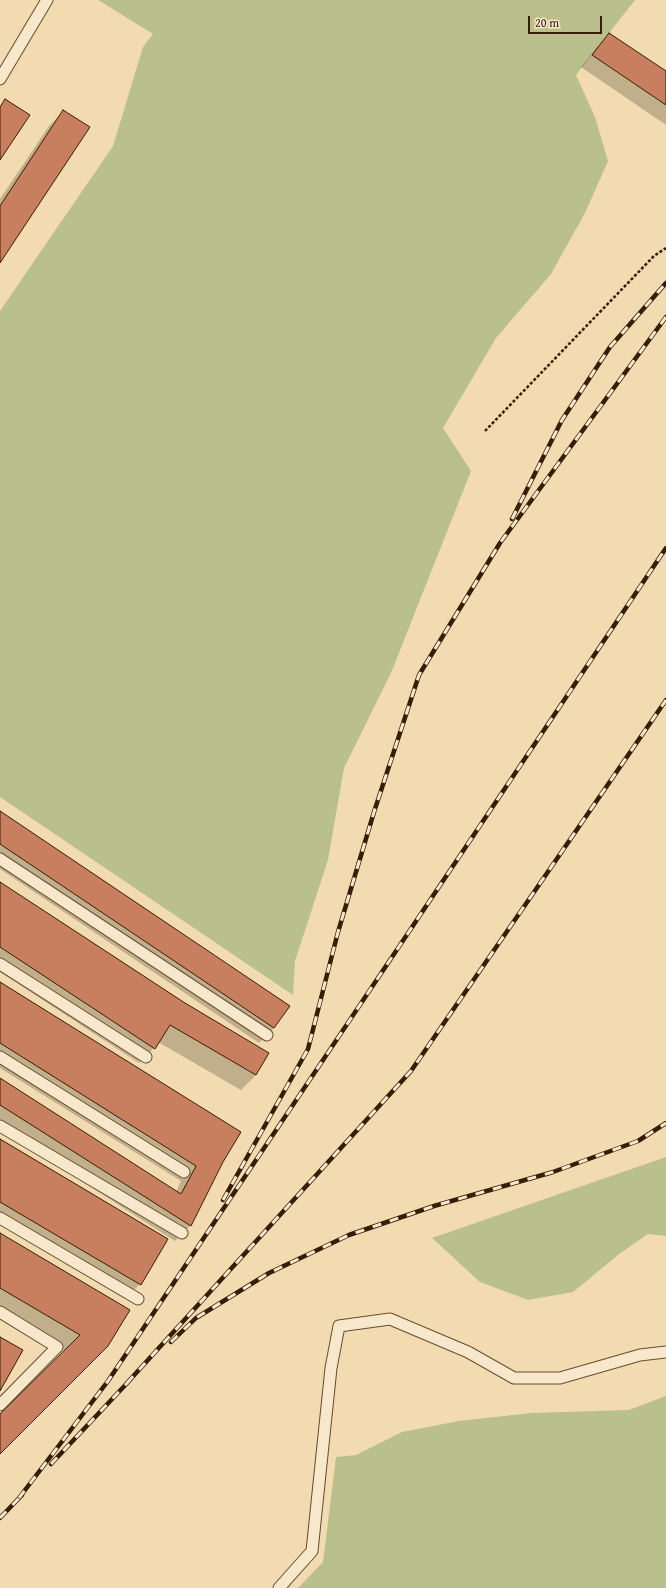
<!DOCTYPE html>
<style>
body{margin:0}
#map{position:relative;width:666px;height:1588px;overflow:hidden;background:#f2dbb0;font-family:"Gentium Book Plus",serif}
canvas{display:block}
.scale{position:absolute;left:528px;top:16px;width:74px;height:18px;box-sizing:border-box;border:2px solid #371d06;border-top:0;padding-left:5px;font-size:12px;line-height:14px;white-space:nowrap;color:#371d06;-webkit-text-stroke:3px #f7e8cc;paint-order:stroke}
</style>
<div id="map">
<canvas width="666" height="1588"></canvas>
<div class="scale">20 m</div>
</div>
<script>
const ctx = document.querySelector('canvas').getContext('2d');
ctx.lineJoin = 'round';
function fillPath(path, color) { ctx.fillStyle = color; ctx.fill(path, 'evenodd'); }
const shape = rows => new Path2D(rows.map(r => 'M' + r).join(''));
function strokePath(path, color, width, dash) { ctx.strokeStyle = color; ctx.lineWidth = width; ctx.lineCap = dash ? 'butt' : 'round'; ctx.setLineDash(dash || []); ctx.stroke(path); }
const green = shape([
 [98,0,635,0,576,75,595,117,608,161,585,213,551,274,496,338,443,428,471,471,391,673,344,768,328,860,295,961,293,995,0,797,0,311,113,146,143,47,153,34],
 [666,1157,666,1236,648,1234,619,1254,573,1292,528,1300,480,1282,432,1238],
 [666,1396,666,1588,298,1588,323,1562,336,1457,356,1455,402,1432,459,1421,531,1413,629,1410]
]);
const shadow = shape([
 [610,34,666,72,666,125,581,67,598,46],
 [64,111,0,261,0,199,49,126],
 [0,812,274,1028,259,1043,0,869],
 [0,883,184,1004,256,1075,241,1090,158,1042,154,1048,139,1063,0,972],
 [0,983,222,1161,190,1226,175,1241,0,1129,0,1079,176,1192,181,1181,0,1068],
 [0,1140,140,1284,125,1299,0,1225],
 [0,1234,128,1311,0,1452,0,1417,66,1351,0,1311]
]);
const building = shape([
 [609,33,666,71,666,105,592,55,609,33],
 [5,99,30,115,0,160,0,107,5,99],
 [63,110,90,127,0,263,0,206,63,110],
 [0,811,290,1006,274,1028,0,844,0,811],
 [0,882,185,1003,269,1053,256,1075,170,1025,155,1049,0,947,0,882],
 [0,982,241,1132,223,1162,191,1226,0,1105,0,1078,181,1194,196,1166,0,1043,0,982],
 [0,1139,168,1239,141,1285,0,1202,0,1139],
 [0,1233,130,1310,108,1346,0,1454,0,1414,80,1335,0,1288,0,1233],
 [0,1337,23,1350,0,1391,0,1337]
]);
const path = shape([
 [485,431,654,256,666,248]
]);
const service = shape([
 [0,79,47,0],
 [0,859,267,1035],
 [0,964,146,1057],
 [0,1057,184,1172],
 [0,1126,182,1233],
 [0,1218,138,1299],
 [0,1312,57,1347,0,1405],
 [279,1588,312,1551,331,1368,339,1326,390,1319,468,1352,514,1378,560,1378,640,1355,666,1352]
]);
const rail = shape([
 [512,519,562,420,610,347,666,283],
 [223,1200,308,1049,338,932,374,812,419,675,500,543,666,317],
 [171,1342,196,1318,269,1273,349,1235,434,1206,553,1172,638,1141,666,1123],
 [127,1383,411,1071,666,700],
 [51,1464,130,1380],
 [19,1498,108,1381,666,548],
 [0,1518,22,1495]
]);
fillPath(green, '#bac08c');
fillPath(shadow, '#0003');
fillPath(building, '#c87f5f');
strokePath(building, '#371d06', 1);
strokePath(service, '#664c30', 13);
strokePath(path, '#371d06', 2.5, [3, 2]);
strokePath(service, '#f7e8cc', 11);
strokePath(rail, '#371d06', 4.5);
strokePath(rail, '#f7e8cc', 3, [9]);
</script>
